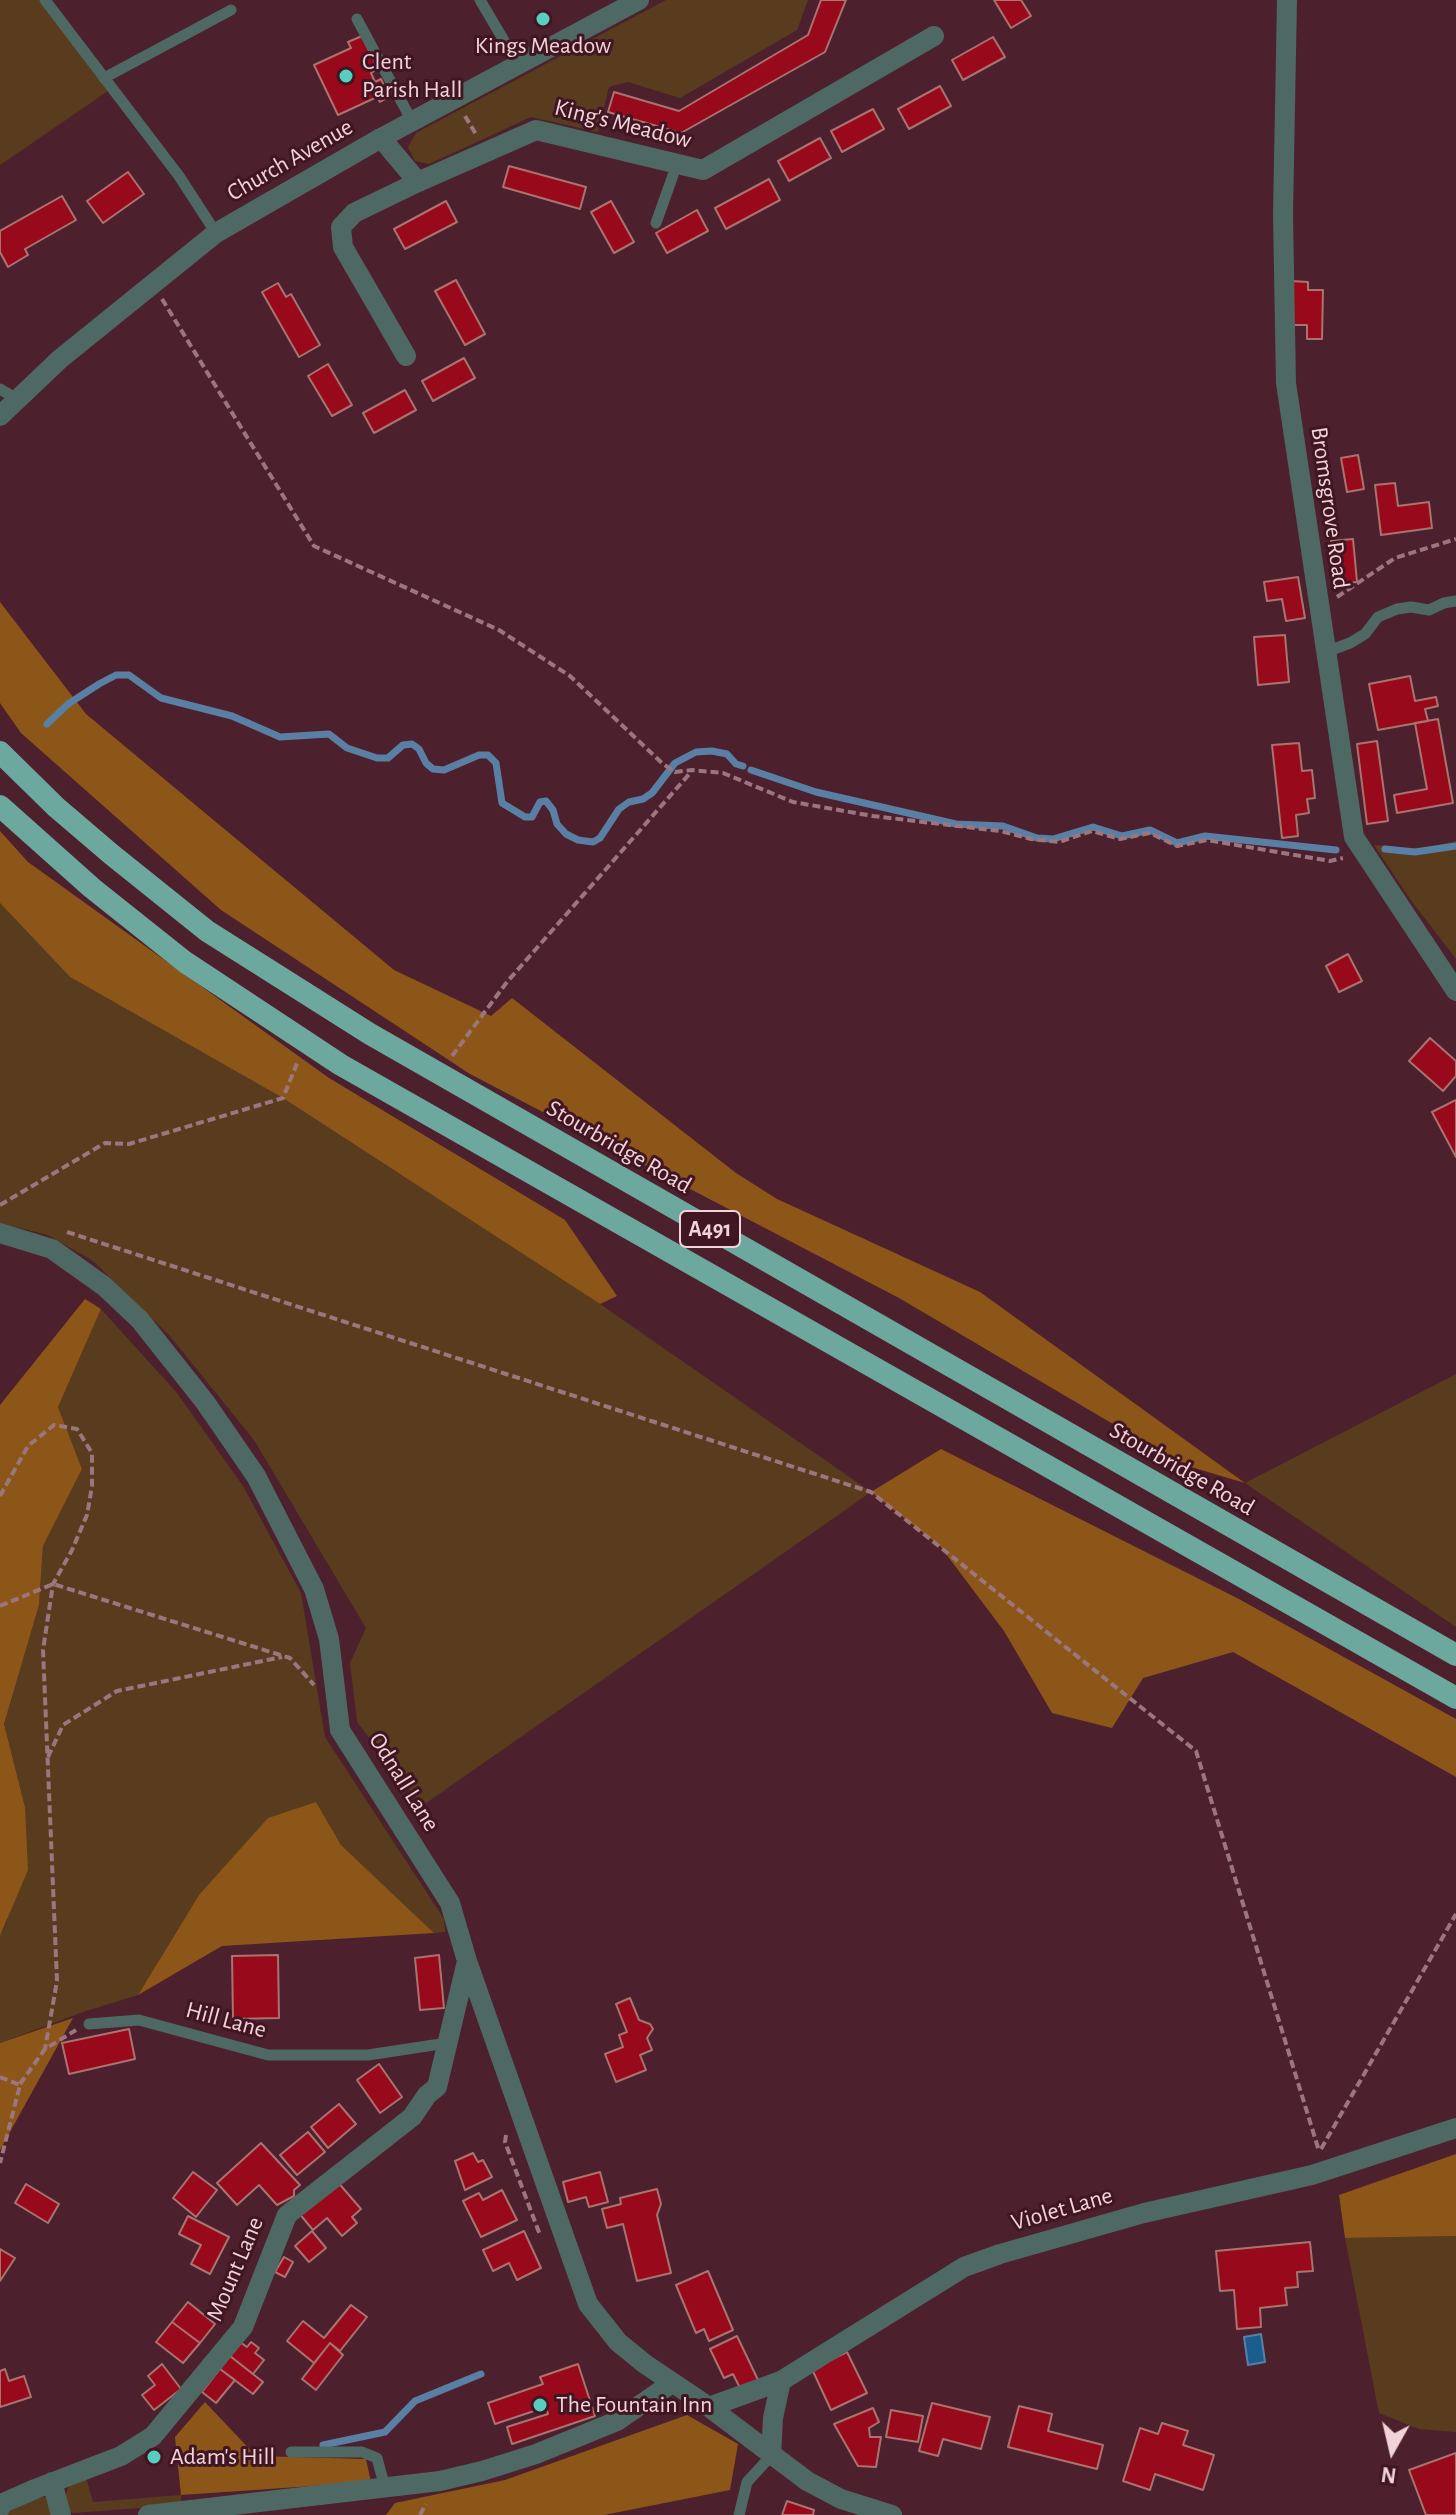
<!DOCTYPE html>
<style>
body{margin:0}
#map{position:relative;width:1456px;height:2515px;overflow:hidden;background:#4d202d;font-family:"Alegreya Sans",sans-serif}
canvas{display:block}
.north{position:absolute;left:1352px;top:2411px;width:80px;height:80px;-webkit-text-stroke:6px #411623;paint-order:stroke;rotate:188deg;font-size:22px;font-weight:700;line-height:32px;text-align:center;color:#f1d3d9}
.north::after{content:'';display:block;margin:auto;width:28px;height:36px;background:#f1d3d9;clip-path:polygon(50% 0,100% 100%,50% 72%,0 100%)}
</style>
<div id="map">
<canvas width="1456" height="2515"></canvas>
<div class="north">N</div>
</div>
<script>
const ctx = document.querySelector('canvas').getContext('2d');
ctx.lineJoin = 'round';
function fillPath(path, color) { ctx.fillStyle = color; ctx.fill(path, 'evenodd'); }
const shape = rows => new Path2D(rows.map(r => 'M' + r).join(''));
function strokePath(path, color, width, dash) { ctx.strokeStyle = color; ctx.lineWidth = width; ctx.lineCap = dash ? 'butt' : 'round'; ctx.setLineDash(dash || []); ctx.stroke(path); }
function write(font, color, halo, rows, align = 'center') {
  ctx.font = font + ' "Alegreya Sans",sans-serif'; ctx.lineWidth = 6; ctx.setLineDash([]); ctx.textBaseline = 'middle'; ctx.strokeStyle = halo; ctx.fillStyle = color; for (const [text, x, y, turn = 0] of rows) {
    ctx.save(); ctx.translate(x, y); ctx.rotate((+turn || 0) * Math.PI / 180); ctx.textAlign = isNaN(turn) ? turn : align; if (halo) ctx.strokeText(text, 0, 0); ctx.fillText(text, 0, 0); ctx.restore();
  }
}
const green = shape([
 [0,0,44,0,111,89,0,165],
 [666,0,808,0,797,30,680,98,628,82,609,87,598,132,531,117,429,164,415,161,408,147,416,133],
 [1456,841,1456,959,1410,899,1374,845,1419,849],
 [0,903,70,977,283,1098,600,1304,871,1492,422,1806,357,1722,350,1663,366,1628,254,1440,169,1335,93,1261,48,1235,0,1223],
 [101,1309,177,1393,243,1486,301,1593,325,1737,444,1919,445,1932,434,1933,341,1845,316,1802,199,1895,138,1995,83,2012,0,2043,0,1936,7,1922,25,1807,4,1724,39,1605,43,1546,82,1469,58,1407],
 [1456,1374,1456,1627,1245,1483],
 [1456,2236,1456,2432,1419,2429,1379,2413,1345,2238],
 [86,2477,93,2502,181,2495,181,2505,73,2513,68,2510,65,2495,69,2486],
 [38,2496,49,2498,53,2515,4,2515]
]);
const forest = shape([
 [0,602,86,714,394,970,491,1016,512,998,736,1173,777,1199,980,1292,1245,1483,1181,1464,899,1298,470,1074,221,910,21,733,0,703],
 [0,831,28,862,329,1078,565,1220,617,1296,600,1304,283,1098,70,977,0,903],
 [85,1299,101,1309,58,1407,82,1469,43,1546,39,1605,4,1724,25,1807,28,1870,0,1936,0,1405],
 [941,1449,1237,1598,1456,1719,1456,1777,1233,1652,1143,1678,1112,1728,1052,1713,1004,1631,940,1546,871,1492],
 [316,1802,341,1845,434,1933,222,1946,138,1995,199,1895,268,1818],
 [73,2018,0,2150,0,2043],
 [1456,2154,1456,2236,1345,2238,1339,2195],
 [205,2402,256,2456,366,2459,371,2482,181,2495,175,2437],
 [687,2415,738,2444,730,2490,604,2515,386,2515,395,2503,505,2480]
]);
const water = shape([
 [1261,2334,1265,2362,1248,2365,1244,2337,1261,2334]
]);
const stream = shape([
 [47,724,68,704,99,684,116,675,129,675,161,698,232,716,280,737,329,734,347,748,377,758,388,758,403,745,412,744,419,749,426,763,433,769,444,770,479,755,488,755,496,763,502,803,525,817,532,817,540,802,546,801,553,810,557,824,566,834,578,840,593,842,600,838,619,809,629,802,643,799,652,793,675,763,696,752,712,751,727,754,736,764,743,766],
 [751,770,816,792,956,824,1003,826,1037,838,1053,839,1093,827,1122,836,1150,830,1177,843,1205,836,1336,850],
 [1385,849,1415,852,1456,846],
 [323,2445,385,2432,415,2401,481,2374]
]);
const building = shape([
 [821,0,846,0,825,52,681,133,608,112,614,92,679,111,808,35,821,0],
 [994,0,1021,0,1031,16,1011,28,994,0],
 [362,36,378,69,371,73,375,82,381,79,389,97,380,102,377,97,338,115,314,65,351,48,348,42,362,36],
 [993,37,1005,57,963,80,952,60,993,37],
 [940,86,951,106,909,129,898,109,940,86],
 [873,109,884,129,842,152,831,131,873,109],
 [820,138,831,158,789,181,778,161,820,138],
 [509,166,586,187,580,209,503,187,509,166],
 [128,172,144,194,103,223,87,201,128,172],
 [769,179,780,200,726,229,715,208,769,179],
 [62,196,76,220,25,249,28,255,8,267,0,252,0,231,62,196],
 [446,201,457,222,405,249,394,229,446,201],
 [611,201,634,242,614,253,591,212,611,201],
 [697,210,708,231,667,253,656,233,697,210],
 [456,280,485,334,465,345,435,291,456,280],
 [1291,281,1308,282,1308,290,1323,290,1322,339,1307,339,1307,325,1291,325,1291,281],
 [278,283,286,297,291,294,320,345,299,357,262,292,278,283],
 [464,358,475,378,433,401,422,381,464,358],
 [328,364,352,405,332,416,308,376,328,364],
 [405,390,416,410,374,433,363,413,405,390],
 [1358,455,1364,489,1347,492,1341,458,1358,455],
 [1395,483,1398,506,1429,502,1432,528,1381,535,1375,485,1395,483],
 [1353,539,1357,582,1335,584,1331,541,1353,539],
 [1298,577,1305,618,1286,621,1282,599,1267,601,1264,582,1298,577],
 [1285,635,1289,682,1258,685,1254,637,1285,635],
 [1410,676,1415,701,1436,697,1438,706,1425,709,1428,721,1378,730,1369,684,1410,676],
 [1438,719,1453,803,1397,813,1394,795,1427,789,1415,723,1438,719],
 [1377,741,1388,821,1367,824,1357,744,1377,741],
 [1299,743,1302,771,1312,770,1315,798,1307,799,1309,813,1296,815,1298,836,1282,838,1272,745,1299,743],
 [1348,954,1362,981,1339,992,1326,966,1348,954],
 [1430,1038,1456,1061,1456,1076,1443,1091,1409,1061,1430,1038],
 [1456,1100,1456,1157,1432,1112,1456,1100],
 [278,1955,279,2018,233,2019,232,1956,278,1955],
 [439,1955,444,2008,420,2010,415,1958,439,1955],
 [630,1998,639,2020,650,2024,653,2029,647,2038,652,2050,640,2055,646,2070,616,2082,605,2054,623,2047,619,2035,627,2032,616,2004,630,1998],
 [129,2029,135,2059,69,2074,62,2043,129,2029],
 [379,2064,402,2097,380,2113,357,2080,379,2064],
 [339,2104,356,2124,328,2148,311,2127,339,2104],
 [308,2132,325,2152,297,2175,280,2155,308,2132],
 [261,2143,300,2185,294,2190,294,2196,277,2205,259,2185,237,2205,217,2183,261,2143],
 [473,2153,478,2162,483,2160,492,2177,465,2190,455,2161,473,2153],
 [193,2172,217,2190,196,2217,173,2198,193,2172],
 [600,2172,608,2202,589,2207,586,2197,568,2202,563,2182,600,2172],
 [336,2180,361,2209,352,2217,357,2223,342,2236,327,2218,313,2230,298,2212,336,2180],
 [26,2184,59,2204,48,2223,15,2203,26,2184],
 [657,2189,661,2204,657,2215,671,2273,637,2281,623,2224,607,2228,602,2209,621,2204,620,2198,657,2189],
 [502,2190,517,2220,481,2237,463,2201,479,2193,483,2200,502,2190],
 [188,2216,229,2237,210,2274,191,2264,201,2245,179,2234,188,2216],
 [312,2231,326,2248,309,2262,295,2246,312,2231],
 [524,2231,541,2268,517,2280,509,2263,493,2271,483,2250,524,2231],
 [1310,2242,1313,2271,1297,2272,1298,2287,1285,2288,1287,2305,1260,2308,1261,2327,1237,2329,1234,2290,1220,2291,1216,2251,1310,2242],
 [0,2249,15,2258,0,2281,0,2249],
 [284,2257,293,2262,285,2277,275,2272,284,2257],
 [708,2271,733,2330,709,2341,704,2329,696,2333,676,2285,708,2271],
 [188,2302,215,2324,200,2343,172,2322,188,2302],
 [351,2305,367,2317,340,2351,330,2343,314,2363,287,2341,303,2321,324,2338,351,2305],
 [172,2322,200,2343,183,2363,156,2342,172,2322],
 [737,2336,759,2382,741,2390,733,2374,724,2378,710,2349,737,2336],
 [240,2342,247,2347,251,2342,259,2348,255,2353,264,2360,253,2374,230,2356,240,2342],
 [330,2343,343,2355,316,2390,302,2379,330,2343],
 [847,2352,867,2393,831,2410,812,2369,847,2352],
 [230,2356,263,2382,253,2394,220,2369,230,2356],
 [162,2364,181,2389,154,2410,142,2395,155,2385,148,2376,162,2364],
 [578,2364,595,2416,512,2444,507,2427,548,2414,546,2407,495,2424,488,2403,543,2384,540,2377,578,2364],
 [5,2369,9,2381,24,2376,31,2397,0,2407,0,2371,5,2369],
 [220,2369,235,2380,216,2403,202,2392,220,2369],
 [932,2403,990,2417,981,2449,943,2439,938,2456,919,2451,932,2403],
 [1019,2406,1052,2414,1048,2431,1103,2445,1097,2469,1008,2447,1019,2406],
 [873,2408,879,2422,869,2428,870,2437,881,2437,876,2467,858,2466,834,2424,873,2408],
 [891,2410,923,2416,918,2442,886,2437,891,2410],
 [1162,2423,1188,2431,1183,2445,1214,2455,1203,2490,1155,2474,1150,2490,1123,2481,1140,2428,1158,2434,1162,2423],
 [1456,2453,1456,2515,1426,2515,1409,2470,1456,2453],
 [787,2501,814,2510,813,2515,782,2515,787,2501]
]);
const path = shape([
 [465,116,477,136],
 [162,299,314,546,499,630,570,676,663,764,675,772,692,770,723,773,793,802,873,816,1000,831,1031,839,1059,842,1092,831,1120,839,1150,833,1177,846,1207,840,1330,861,1343,858],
 [1337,597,1395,558,1456,539],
 [452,1056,507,982,691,772],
 [0,1205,105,1143,129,1144,283,1098,298,1061],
 [67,1232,871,1492,1196,1751,1319,2151],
 [0,1496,28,1446,54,1425,77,1429,92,1453,92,1486,87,1515,72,1550,53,1584,43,1650,57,1981,45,2049],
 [0,1606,53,1584,290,1658,314,1685],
 [48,1757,63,1725,117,1691,282,1657],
 [0,2077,20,2085,0,2163],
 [20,2084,45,2049,76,2030],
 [506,2135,505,2142,540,2235],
 [1321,2149,1456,1914],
 [420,2515,426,2504]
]);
const service = shape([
 [45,0,179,176,216,233],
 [480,0,519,66],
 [357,19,413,123],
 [104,78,231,10],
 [656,223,677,164],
 [0,389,17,399],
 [1326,652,1350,643,1365,634,1378,617,1397,609,1411,607,1429,610,1444,603,1456,601],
 [89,2024,139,2020,268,2055,368,2055,447,2043],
 [291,2452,362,2452,377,2458,385,2488],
 [739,2515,747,2482,771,2456]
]);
const minor = shape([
 [1287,0,1283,214,1286,383,1354,837,1456,991],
 [381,138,418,182],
 [406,356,343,247,341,227,354,213,418,182,536,130,703,170,934,36],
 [0,1233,52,1249,104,1286,140,1320,205,1402,256,1476,314,1589,329,1639,340,1730,450,1903,467,1961,588,2304,618,2342,645,2364,709,2407,807,2481,841,2499,892,2515],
 [709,2407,781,2381,964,2267,1000,2254,1144,2213,1312,2175,1456,2128],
 [771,2456,773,2418,781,2381],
 [52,2482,61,2515],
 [0,2508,3,2503,35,2489,121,2456,153,2436,243,2327,287,2215,412,2117,427,2095,437,2087,467,1961],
 [148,2515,440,2481,482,2471,536,2454,617,2421,672,2383]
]);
const tertiary = shape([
 [0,416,60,359,216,233,381,138,639,0]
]);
const trunk = shape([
 [0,752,56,807,111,854,207,931,370,1034,1456,1655],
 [0,806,92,888,185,962,341,1065,1456,1698]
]);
const markers = [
 [543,19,8,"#58cebf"],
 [346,76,8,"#58cebf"],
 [540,2405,8,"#58cebf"],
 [154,2457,8,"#58cebf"]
];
const shields = [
 [710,1229,60]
];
const shieldNames = [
 ["A491",710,1229]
];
const poiNames = [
 ["Kings Meadow",543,46,"center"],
 ["Clent",362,62],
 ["Parish Hall",362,90],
 ["The Fountain Inn",556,2405],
 ["Adam's Hill",170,2457]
];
const streetNames = [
 ["King's Meadow",623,124,14],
 ["Church Avenue",290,160,-30],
 ["Bromsgrove Road",1330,508,82],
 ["Stourbridge Road",619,1147,30],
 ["Stourbridge Road",1182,1469,30],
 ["Odnall Lane",404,1782,58],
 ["Hill Lane",226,2020,15],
 ["Violet Lane",1062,2209,-16],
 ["Mount Lane",235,2269,-67]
];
fillPath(green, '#593c1e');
fillPath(forest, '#8c5619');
fillPath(water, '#185d8d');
strokePath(water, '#5980a4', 2);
strokePath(stream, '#5980a4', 7);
fillPath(building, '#98091b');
strokePath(building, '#a9736f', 2);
strokePath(path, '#9b767f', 4, [8, 4]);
strokePath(service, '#4e6863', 11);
strokePath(minor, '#4e6863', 20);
strokePath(tertiary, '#4e6863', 20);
strokePath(trunk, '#6ca89e', 22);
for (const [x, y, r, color] of markers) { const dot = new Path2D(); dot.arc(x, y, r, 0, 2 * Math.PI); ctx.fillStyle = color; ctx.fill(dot); strokePath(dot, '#411623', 3); }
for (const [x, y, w] of shields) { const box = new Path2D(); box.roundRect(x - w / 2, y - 18, w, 36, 6); ctx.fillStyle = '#411623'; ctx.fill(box); strokePath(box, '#f1d3d9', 2); }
write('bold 22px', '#f1d3d9', null, shieldNames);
write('24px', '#f1d3d9', '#411623', poiNames, 'left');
write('24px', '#f1d3d9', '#411623', streetNames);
</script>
